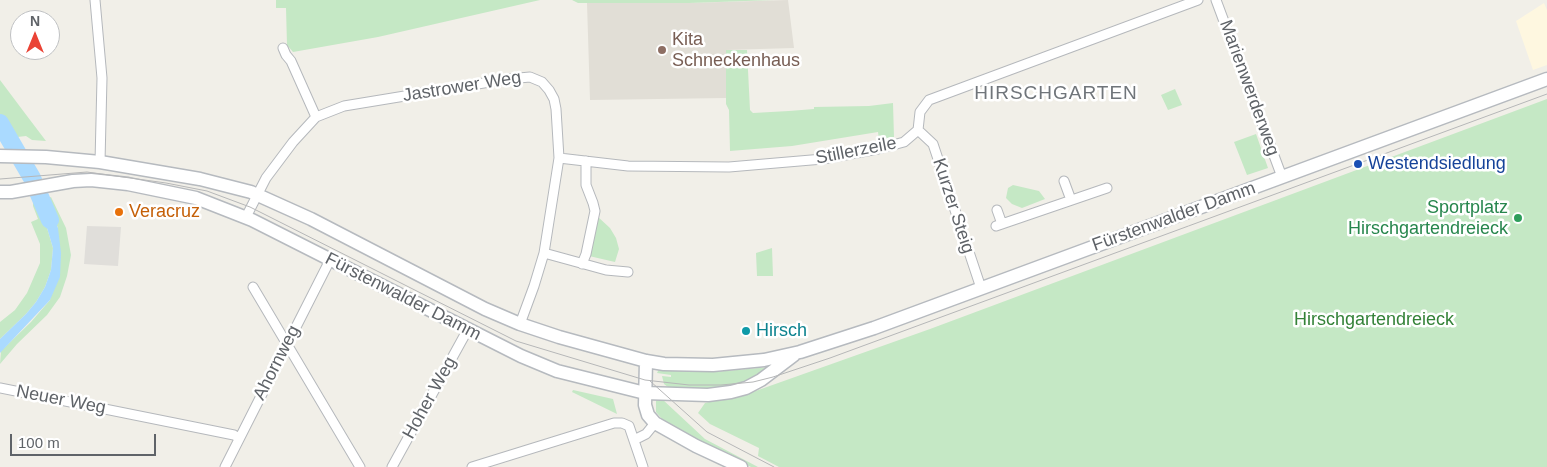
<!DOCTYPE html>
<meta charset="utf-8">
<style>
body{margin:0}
#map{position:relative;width:1547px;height:467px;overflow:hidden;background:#f1efe8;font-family:Helvetica,sans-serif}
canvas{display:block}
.north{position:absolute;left:10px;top:10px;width:50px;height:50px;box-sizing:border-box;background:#fff;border:1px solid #bfc1c3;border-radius:50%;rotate:0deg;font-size:14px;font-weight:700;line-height:20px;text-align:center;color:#5f6368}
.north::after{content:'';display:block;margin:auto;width:18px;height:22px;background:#ea4335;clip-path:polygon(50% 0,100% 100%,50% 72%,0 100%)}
.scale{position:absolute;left:10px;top:434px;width:146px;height:22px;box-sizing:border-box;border:2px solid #5f6368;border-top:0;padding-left:6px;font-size:15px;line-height:18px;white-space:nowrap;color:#5f6368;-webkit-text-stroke:4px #fff;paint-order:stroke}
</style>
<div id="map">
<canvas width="1547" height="467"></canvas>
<div class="north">N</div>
<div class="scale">100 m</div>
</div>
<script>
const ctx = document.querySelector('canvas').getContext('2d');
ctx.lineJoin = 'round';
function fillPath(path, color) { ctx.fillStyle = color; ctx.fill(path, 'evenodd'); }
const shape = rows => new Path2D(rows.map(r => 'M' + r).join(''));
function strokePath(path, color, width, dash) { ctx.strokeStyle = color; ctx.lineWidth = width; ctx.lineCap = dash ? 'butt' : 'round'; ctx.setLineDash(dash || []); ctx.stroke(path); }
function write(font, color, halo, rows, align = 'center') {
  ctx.font = font + ' Helvetica,sans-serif'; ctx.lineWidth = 5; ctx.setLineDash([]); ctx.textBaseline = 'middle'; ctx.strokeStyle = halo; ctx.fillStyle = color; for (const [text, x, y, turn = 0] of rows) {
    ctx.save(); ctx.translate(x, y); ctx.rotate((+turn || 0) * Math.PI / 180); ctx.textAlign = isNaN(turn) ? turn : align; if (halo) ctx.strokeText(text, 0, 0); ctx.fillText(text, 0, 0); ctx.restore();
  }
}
const commercial = shape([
 [1544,3,1547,10,1547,65,1533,70,1516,21]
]);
const industrial = shape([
 [87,226,121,227,118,266,84,264]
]);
const education = shape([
 [788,0,794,48,726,50,726,98,590,100,587,3,689,3]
]);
const green = shape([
 [276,0,540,0,378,37,293,52,287,45,286,8,276,8],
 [572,0,774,0,689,3,578,3],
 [726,50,747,50,750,110,753,113,789,111,814,109,814,107,869,106,893,103,894,137,879,140,878,132,792,146,730,151,729,110,726,104],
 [0,80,24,112,46,141,32,140,26,136,0,139],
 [1175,89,1182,105,1168,110,1161,95],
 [1547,99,1547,467,779,467,758,456,759,448,710,424,698,413,705,403,750,393,930,329],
 [1256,134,1268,168,1247,175,1234,142],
 [1013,185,1039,191,1045,199,1022,208,1012,204,1006,198,1008,188],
 [51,197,66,228,71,255,67,276,60,297,47,315,17,344,0,364,1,351,31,322,50,300,58,228,46,199],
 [39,201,53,248,51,270,45,287,36,302,26,314,0,339,0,322,15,310,27,293,40,263,40,244,31,222,38,219,33,206,33,202],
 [597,216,610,228,616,238,619,249,615,262,589,256],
 [772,248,773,276,757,276,756,253],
 [770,367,746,385,726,390,673,391,664,384,662,376,671,377,671,375,657,373,659,369,714,372],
 [573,390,613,399,617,414,572,392],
 [658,399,662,399,705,439,758,467,751,467,677,430,662,419,656,412,656,401]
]);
const water = shape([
 [46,199,58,228,61,253,60,277,50,300,0,353,0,339,26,314,36,302,45,287,51,270,53,248,39,201]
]);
const river = shape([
 [0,123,32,178,50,220]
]);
const minor = shape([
 [95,0,102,78,100,162],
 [1216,0,1282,177],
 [283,48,286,55,291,61,316,117],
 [918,130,933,144,981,288],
 [559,158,628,166,729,167,823,159,878,149,904,142,918,130,920,112,929,100,1198,0],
 [1064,181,1071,200],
 [997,210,1002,224],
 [246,217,266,178,293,142,316,117,344,106,508,79,530,77,542,82,549,90,554,99,556,109,559,158,544,253,534,286,520,324],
 [996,226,1107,188],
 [544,253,606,270,628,272],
 [582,264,586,254,595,211,593,203,586,185,586,161],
 [253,287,360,467],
 [0,388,234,435,239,438],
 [634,440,646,434,655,423],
 [225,467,330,260],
 [392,467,468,329],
 [472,467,614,423,622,423,629,426,643,467]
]);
const secondary = shape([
 [0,156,46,157,100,162,200,179,251,192,311,219,485,309,520,324,559,337,646,361,664,364,713,365,764,360,800,352,874,328,1547,79],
 [0,192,11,192,73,181,91,180,128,184,196,198,252,220,521,356,557,371,645,393,708,395,731,392,746,388,761,380,794,355],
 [646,361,645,405,648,415,655,423,696,446,741,467]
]);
const tram = shape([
 [0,179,87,172,166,183,207,191,250,207,516,341,645,380,689,385,721,385,753,382,773,377,830,358,1547,94],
 [650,381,707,432,774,467]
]);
const markers = [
 [662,50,5,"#8d6e63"],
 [1358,164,5,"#1a4fb4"],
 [119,212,5,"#e8710a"],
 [1518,218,5,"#2e9e5b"],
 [746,331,5,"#0f9aa8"]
];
const educationNames = [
 ["Kita",672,40],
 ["Schneckenhaus",672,61]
];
const streetNames = [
 ["Jastrower Weg",462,87,-9],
 ["Marienwerderweg",1249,88,70],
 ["Stillerzeile",856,151,-11],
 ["Kurzer Steig",953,206,72],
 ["Fürstenwalder Damm",1174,217,-20],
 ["Fürstenwalder Damm",403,297,27],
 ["Ahornweg",277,363,-63],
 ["Hoher Weg",430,398,-61],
 ["Neuer Weg",61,400,11]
];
const transitNames = [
 ["Westendsiedlung",1368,164]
];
const leisureNames = [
 ["Sportplatz",1508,208],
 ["Hirschgartendreieck",1508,229]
];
const foodNames = [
 ["Veracruz",129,212]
];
const parkNames = [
 ["Hirschgartendreieck",1374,320]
];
const cultureNames = [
 ["Hirsch",756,331]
];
const neighbourhoodNames = [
 ["HIRSCHGARTEN",1056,94]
];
fillPath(commercial, '#fef7e0');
fillPath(industrial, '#e0deda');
fillPath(education, '#e1ded6');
fillPath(green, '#c5e8c5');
fillPath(water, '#aadaff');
strokePath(river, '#aadaff', 18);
strokePath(minor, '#b5b8bc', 11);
strokePath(secondary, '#b6babf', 15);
strokePath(minor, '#fff', 9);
strokePath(secondary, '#fff', 12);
strokePath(tram, '#b6b7b8', 1);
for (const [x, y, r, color] of markers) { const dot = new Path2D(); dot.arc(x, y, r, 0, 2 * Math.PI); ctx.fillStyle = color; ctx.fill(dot); strokePath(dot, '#fff', 2); }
write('18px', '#785e54', '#fff', educationNames, 'left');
write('18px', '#5f6368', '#fff', streetNames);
write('18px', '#164399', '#fff', transitNames, 'left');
write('18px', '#27864d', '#fff', leisureNames, 'right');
write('18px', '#c56008', '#fff', foodNames, 'left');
write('18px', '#348238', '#fff', parkNames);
write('18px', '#0d838f', '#fff', cultureNames, 'left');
ctx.letterSpacing = '1px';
write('19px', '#70757a', '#fff', neighbourhoodNames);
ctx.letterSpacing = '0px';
</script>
